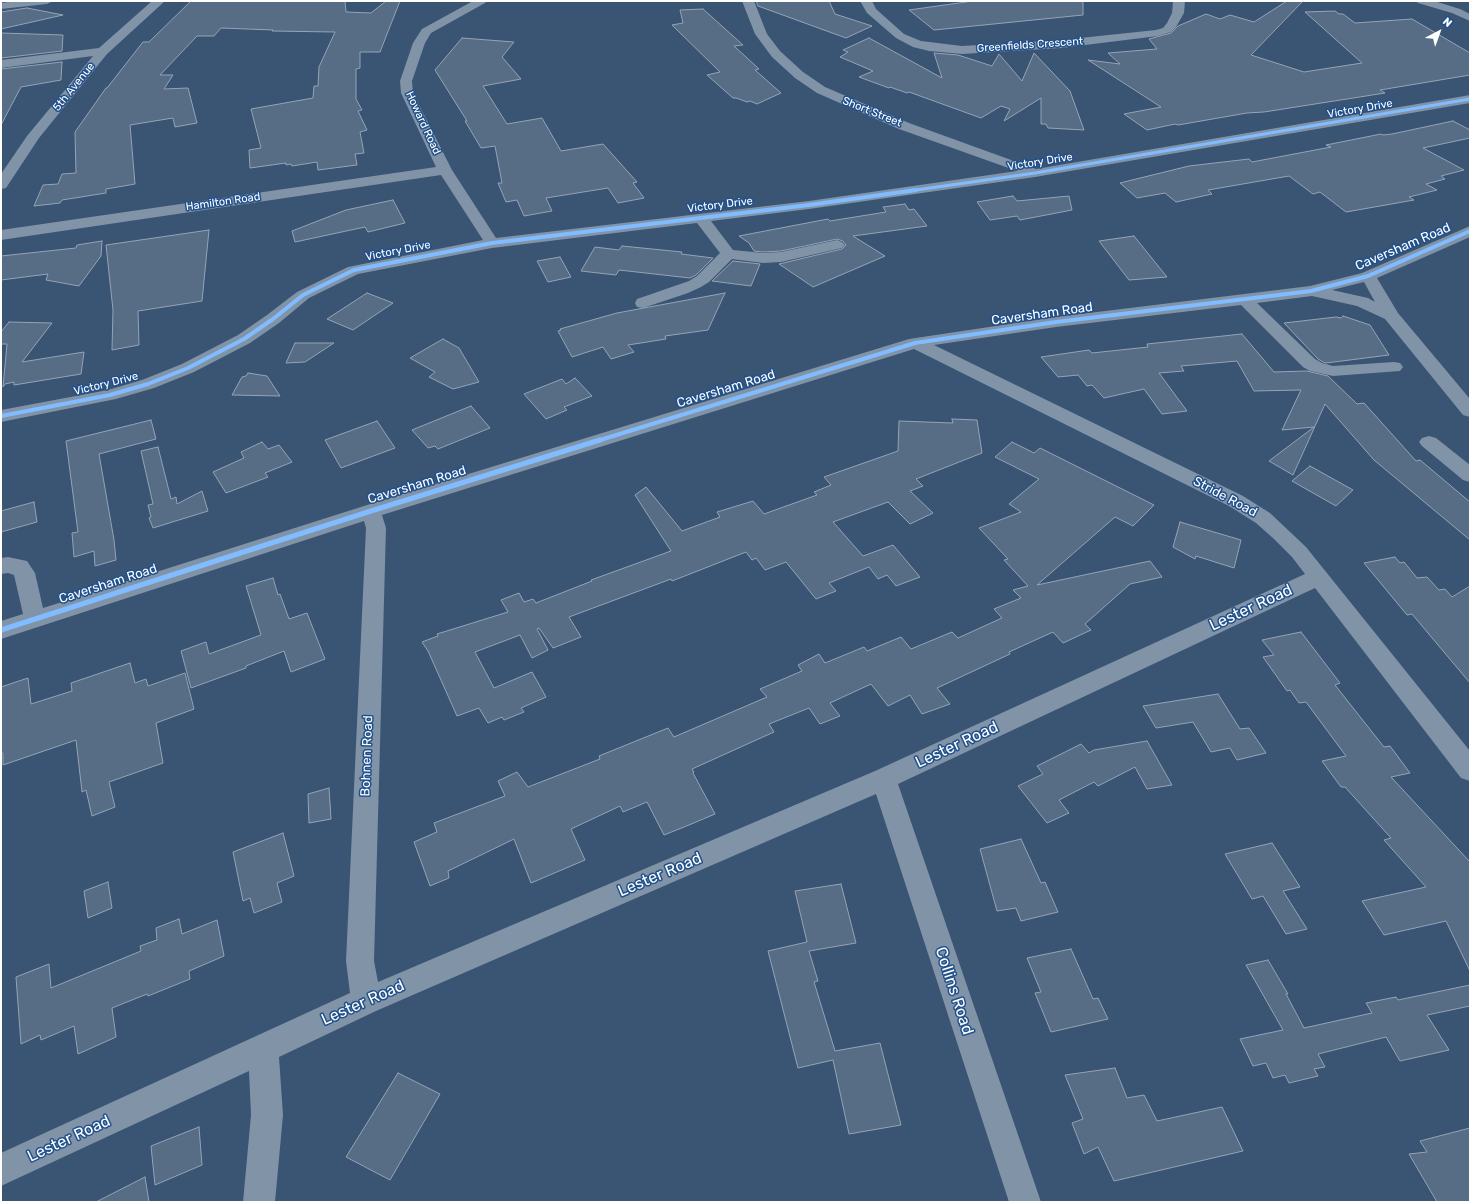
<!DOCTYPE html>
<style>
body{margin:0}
#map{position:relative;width:1471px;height:1203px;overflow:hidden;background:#3a5474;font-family:Rubik,sans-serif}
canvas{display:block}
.frame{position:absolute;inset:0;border:2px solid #fff;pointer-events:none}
.north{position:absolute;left:1419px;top:12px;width:40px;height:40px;-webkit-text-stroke:3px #21518c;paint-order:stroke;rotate:41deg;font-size:11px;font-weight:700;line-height:16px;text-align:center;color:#fff}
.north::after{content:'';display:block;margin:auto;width:14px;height:18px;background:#fff;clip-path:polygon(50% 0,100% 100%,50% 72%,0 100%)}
</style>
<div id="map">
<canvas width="1471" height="1203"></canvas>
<div class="frame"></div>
<div class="north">N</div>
</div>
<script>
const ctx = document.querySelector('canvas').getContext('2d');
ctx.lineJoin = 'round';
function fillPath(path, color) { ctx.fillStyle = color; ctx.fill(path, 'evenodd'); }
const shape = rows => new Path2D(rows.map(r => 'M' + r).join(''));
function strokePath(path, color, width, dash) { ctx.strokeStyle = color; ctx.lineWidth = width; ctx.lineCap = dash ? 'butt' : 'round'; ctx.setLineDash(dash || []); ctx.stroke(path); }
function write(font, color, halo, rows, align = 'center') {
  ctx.font = font + ' Rubik,sans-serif'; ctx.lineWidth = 3; ctx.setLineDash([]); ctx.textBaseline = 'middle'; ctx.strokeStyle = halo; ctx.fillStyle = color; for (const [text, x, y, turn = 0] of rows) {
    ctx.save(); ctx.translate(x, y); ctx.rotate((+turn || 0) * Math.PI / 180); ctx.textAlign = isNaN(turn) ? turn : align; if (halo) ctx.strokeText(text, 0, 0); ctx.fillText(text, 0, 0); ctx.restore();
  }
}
const building = shape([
 [191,1,345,1,346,12,371,13,386,1,400,1,380,52,360,52,360,68,356,69,356,99,362,110,358,111,367,130,360,132,364,153,355,154,357,165,318,170,317,162,292,166,291,164,286,165,286,163,250,168,249,150,261,148,251,109,313,98,314,86,318,86,319,67,335,32,272,31,273,30,221,28,214,36,197,36,160,75,173,75,164,89,188,88,197,123,175,127,173,118,130,125,135,184,106,189,106,193,62,200,60,203,34,206,43,185,58,184,62,174,76,173,75,132,106,88,107,88,143,42,149,42,191,1],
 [756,1,829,1,835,14,872,26,846,38,758,6,756,1],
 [973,1,1083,1,1083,15,934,30,909,10,973,1],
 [1287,1,1303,1,1251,55,1304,72,1362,63,1305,12,1335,11,1339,14,1343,14,1355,23,1412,19,1470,53,1470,75,1380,90,1385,93,1264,112,1247,113,1178,125,1175,124,1147,130,1124,114,1161,107,1088,60,1120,64,1108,53,1157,49,1149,39,1171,33,1178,26,1206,14,1220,19,1230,15,1254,22,1287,1],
 [27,8,63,15,1,29,1,12,27,8],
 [703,9,743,45,734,46,759,69,755,70,781,93,757,104,750,101,747,102,736,98,733,98,707,75,720,72,672,25,683,23,680,10,703,9],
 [1,33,63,35,62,51,1,58,1,33],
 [462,38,514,42,502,57,521,79,483,86,507,124,542,118,561,151,603,144,637,182,633,183,644,198,618,203,608,188,546,198,552,211,524,216,517,200,506,202,498,183,502,183,495,146,481,148,465,121,467,121,435,70,462,38],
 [869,38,942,78,934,53,958,55,992,66,999,54,1022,81,1034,53,1070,91,1084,130,1048,128,1046,124,1041,124,1041,98,1004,121,1010,109,1001,106,981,118,909,92,907,93,890,87,889,88,859,77,873,71,840,57,848,52,843,50,869,38],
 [62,62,61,80,21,87,1,125,1,69,62,62],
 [1453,121,1470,130,1470,138,1423,148,1464,170,1441,176,1445,179,1426,184,1437,190,1409,197,1414,200,1346,212,1320,192,1313,194,1289,176,1208,190,1212,194,1176,202,1165,193,1137,198,1120,183,1189,166,1249,159,1252,162,1331,147,1326,145,1381,134,1383,135,1392,134,1453,121],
 [1013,196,1017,201,1069,196,1072,210,1020,220,1017,216,990,220,977,202,1013,196],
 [393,200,405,223,368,232,365,227,295,242,292,231,346,210,393,200],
 [905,204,909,210,914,209,927,226,853,236,885,256,813,287,779,264,842,249,846,245,843,241,837,239,781,251,763,252,754,251,749,243,739,236,828,219,830,221,886,212,883,207,905,204],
 [209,230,202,301,138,311,139,345,112,350,113,310,106,245,209,230],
 [1134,236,1167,277,1129,280,1099,241,1134,236],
 [102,241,101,256,79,286,46,280,48,274,1,280,1,256,76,248,77,245,102,241],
 [622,246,682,252,681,254,713,258,696,275,690,278,619,270,616,275,581,271,595,247,619,250,622,246],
 [560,257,571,277,548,282,537,261,560,257],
 [733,261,760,264,751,286,712,281,733,261],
 [367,293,393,303,353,330,327,319,367,293],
 [725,293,708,330,665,336,666,339,628,345,634,352,611,359,603,347,572,357,558,331,561,330,560,329,617,313,725,293],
 [1343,316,1370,325,1389,355,1326,363,1323,362,1318,359,1284,323,1336,317,1341,318,1343,316],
 [9,322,52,323,22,362,84,352,81,374,14,385,14,382,5,384,3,387,7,344,1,344,1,332,9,322],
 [1242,334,1274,372,1307,371,1328,376,1357,404,1364,403,1416,461,1420,460,1470,502,1470,540,1374,460,1325,404,1293,475,1269,461,1314,427,1282,430,1301,390,1254,391,1237,361,1181,366,1184,371,1159,373,1187,411,1162,414,1144,389,1104,398,1092,385,1087,386,1078,375,1058,377,1041,357,1089,350,1092,353,1148,347,1147,344,1242,334],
 [443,339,459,348,479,382,453,389,429,377,435,372,410,358,443,339],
 [295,343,334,343,305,362,286,363,295,343],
 [248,373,267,376,280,396,232,395,242,377,246,376,248,373],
 [575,378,592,396,564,407,567,410,546,419,524,394,562,379,566,384,575,378],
 [471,406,490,428,438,449,435,446,428,448,412,430,471,406],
 [952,419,977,420,982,453,916,479,923,486,910,491,933,513,910,524,888,502,833,522,863,556,893,545,920,577,896,586,887,575,878,579,869,567,829,583,836,591,816,599,786,562,765,570,756,558,752,560,746,552,672,581,671,579,569,617,581,637,553,648,539,628,537,629,548,650,532,658,520,635,475,652,494,688,532,672,546,697,521,708,524,712,504,720,502,717,488,723,479,708,457,716,428,651,422,642,438,636,437,634,508,612,501,600,519,593,524,602,533,599,536,603,592,581,591,580,671,551,635,495,646,487,682,531,720,517,717,512,753,501,764,514,817,495,814,492,831,485,824,477,898,451,899,421,953,423,952,419],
 [151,420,156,439,99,454,114,540,116,560,95,566,94,551,74,557,72,533,78,532,66,441,151,420],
 [377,421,395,448,341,468,325,440,377,421],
 [262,442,268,449,279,445,292,462,265,473,268,477,226,493,213,472,244,458,241,452,262,442],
 [1012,442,1034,453,1040,448,1154,505,1133,526,1115,517,1037,585,1150,561,1162,577,1130,584,1085,624,1091,630,1063,643,1053,632,1009,652,1010,654,937,688,950,704,922,714,910,695,888,706,871,684,830,703,840,716,820,724,809,708,769,724,774,732,692,769,694,772,693,773,715,814,689,825,664,835,647,802,623,812,620,806,571,829,585,860,531,883,514,839,448,871,449,878,430,886,414,842,437,832,434,823,505,796,498,781,517,772,528,787,600,759,599,756,668,728,674,737,767,697,760,689,802,671,798,665,819,654,825,663,864,647,867,651,901,637,911,649,952,632,958,638,1002,618,994,609,1021,598,1013,590,1028,586,1004,560,1008,559,979,528,1021,512,1009,504,1039,479,995,457,1012,442],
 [158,447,171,499,176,497,177,504,202,491,208,511,153,528,149,518,151,517,148,505,153,504,141,451,158,447],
 [1310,466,1353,490,1336,506,1292,481,1310,466],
 [34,502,37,522,1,532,1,511,34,502],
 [1180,522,1241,540,1234,568,1196,556,1195,559,1173,547,1180,522],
 [1395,557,1400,563,1404,562,1417,578,1427,577,1439,590,1445,589,1452,597,1470,586,1470,683,1412,614,1407,615,1364,563,1395,557],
 [273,578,278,595,280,594,289,619,307,613,325,659,291,672,284,651,246,666,246,668,191,688,181,651,206,642,209,654,261,635,246,586,273,578],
 [1301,632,1340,683,1335,685,1361,718,1384,747,1390,746,1410,773,1391,777,1470,862,1470,971,1446,921,1384,935,1362,901,1426,887,1384,840,1391,838,1345,787,1341,787,1322,761,1346,756,1306,702,1299,703,1290,690,1287,691,1263,657,1274,655,1262,640,1301,632],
 [130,663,135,683,146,679,148,686,185,673,194,709,156,723,163,763,109,782,115,807,92,816,86,790,82,792,76,740,3,765,3,753,1,753,1,687,28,678,31,704,72,691,71,683,130,663],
 [1218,694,1240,729,1249,728,1266,753,1237,760,1230,748,1211,752,1193,722,1156,728,1143,706,1218,694],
 [1147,741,1172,785,1147,789,1135,767,1098,786,1094,782,1059,800,1069,813,1047,823,1018,786,1043,774,1037,766,1081,744,1089,753,1094,750,1147,741],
 [329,788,331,819,309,823,308,794,329,788],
 [283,833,294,876,277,883,282,902,254,913,250,898,243,901,233,852,283,833],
 [1021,839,1041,883,1045,882,1058,912,1021,921,1016,908,997,911,980,849,1021,839],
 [1272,843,1300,887,1283,891,1307,929,1286,934,1263,896,1252,899,1225,854,1272,843],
 [108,882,112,908,88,918,84,891,108,882],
 [841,884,856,943,809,951,818,981,814,982,835,1051,880,1043,901,1125,849,1134,833,1060,798,1068,768,951,807,942,795,891,841,884],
 [179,919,182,934,217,920,224,956,189,971,190,979,148,996,147,994,112,1008,116,1037,78,1054,74,1026,41,1040,40,1035,21,1044,16,977,49,964,51,988,141,951,140,946,157,940,156,928,179,919],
 [1071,949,1093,999,1098,998,1108,1019,1051,1032,1035,993,1041,992,1027,958,1071,949],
 [1268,960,1288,994,1286,994,1304,1028,1372,1013,1366,1003,1396,997,1398,1000,1470,985,1470,1006,1427,1015,1449,1050,1400,1061,1386,1037,1318,1054,1325,1067,1314,1069,1318,1076,1289,1083,1285,1075,1273,1078,1266,1063,1253,1066,1240,1039,1283,1030,1246,965,1268,960],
 [1115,1068,1127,1098,1144,1095,1157,1121,1222,1107,1243,1151,1114,1181,1098,1147,1084,1154,1072,1123,1083,1119,1065,1075,1115,1068],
 [398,1073,440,1094,390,1180,346,1157,398,1073],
 [199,1127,202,1165,155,1185,151,1146,199,1127],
 [1470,1128,1470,1202,1437,1202,1409,1154,1427,1152,1420,1141,1470,1128],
 [145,1177,149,1202,96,1202,145,1177]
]);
const minor = shape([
 [16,1,53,1,47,4,1,9,1,3,16,1],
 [152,1,165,1,107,54,39,138,6,188,1,189,1,174,27,136,93,56,1,68,1,60,99,48,152,1],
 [473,1,487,1,485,3,431,33,425,43,412,81,413,93,452,170,496,238,809,201,1017,171,899,129,817,93,795,78,772,57,755,34,742,1,754,1,767,34,780,51,803,72,825,87,909,123,1036,169,1470,95,1470,103,1035,177,809,209,711,221,733,250,763,253,781,252,837,240,842,242,845,245,842,248,781,262,763,263,732,259,709,282,701,287,688,293,643,308,637,307,635,303,637,299,689,281,697,276,720,253,697,223,492,248,358,274,309,298,279,323,250,343,194,372,154,388,116,399,1,422,1,410,108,390,142,380,182,364,238,335,267,315,297,292,348,267,483,240,441,175,1,240,1,230,436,167,401,93,400,81,413,43,422,29,473,1],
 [860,1,872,1,876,9,904,34,921,41,962,46,1061,40,1156,30,1163,28,1167,23,1172,13,1173,1,1185,1,1184,13,1176,27,1171,32,1158,36,1061,48,962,54,929,51,913,47,896,38,867,13,860,1],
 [1416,1,1434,1,1460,9,1470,14,1470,21,1452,13,1418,3,1416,1],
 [1470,226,1470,237,1377,278,1398,313,1470,399,1470,417,1463,415,1385,319,1357,306,1312,296,1257,303,1315,359,1322,363,1333,366,1394,362,1400,363,1403,367,1400,371,1333,376,1310,371,1303,367,1241,305,1056,327,934,345,1243,496,1270,513,1306,547,1470,751,1470,781,1461,778,1315,588,898,784,1041,1202,1009,1202,876,794,376,1011,279,1057,283,1115,275,1202,243,1202,251,1115,249,1071,1,1186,1,1153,350,993,346,961,366,528,364,521,1,639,1,621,23,614,14,575,8,573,1,574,1,558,8,557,27,561,35,573,43,608,364,506,909,339,1056,317,1310,286,1362,273,1470,226],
 [1364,282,1375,302,1368,298,1332,290,1364,282],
 [914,349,1229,506,1256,523,1274,539,1292,557,1305,574,875,771,378,982,374,961,386,528,382,515,914,349],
 [1429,436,1436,438,1470,465,1470,482,1463,480,1422,446,1419,442,1422,438,1429,436]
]);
const cyclewayFar2 = shape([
 [909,191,1035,173,1470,99]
]);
const cyclewayFar1 = shape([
 [1,416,110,395,148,384,188,368,244,339,273,319,303,295,354,270,492,243,809,205,916,190],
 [597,441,915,343,1056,322,1311,291,1368,276,1470,231]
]);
const cycleway = shape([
 [1,630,371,511,600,440]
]);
const farStreetnames = [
 ["Greenfields Crescent",1030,45,-4],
 ["5th Avenue",74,87,-51],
 ["Victory Drive",1360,109,-10],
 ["Short Street",872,112,22],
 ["Howard Road",423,123,65],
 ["Victory Drive",1040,162,-9],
 ["Hamilton Road",223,202,-8],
 ["Victory Drive",720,205,-7],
 ["Victory Drive",398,251,-11],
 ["Victory Drive",106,384,-14]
];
const streetNames = [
 ["Caversham Road",1403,247,-23],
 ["Caversham Road",1042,314,-8],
 ["Caversham Road",726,389,-17],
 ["Caversham Road",417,485,-17],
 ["Stride Road",1225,497,28],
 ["Caversham Road",108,584,-18],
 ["Bohnen Road",367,756,-88]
];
const nearStreetnames = [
 ["Lester Road",1251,608,-25],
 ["Lester Road",957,745,-25],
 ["Lester Road",660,875,-23],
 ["Collins Road",954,991,72],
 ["Lester Road",363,1003,-24],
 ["Lester Road",69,1139,-25]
];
fillPath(building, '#576c85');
strokePath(building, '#95a4b6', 1);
fillPath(minor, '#8193a7');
strokePath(cyclewayFar2, '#80bcff', 3);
strokePath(cyclewayFar1, '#80bcff', 4);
strokePath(cycleway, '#80bcff', 5);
write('11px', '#fff', '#21518c', farStreetnames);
write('13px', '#fff', '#21518c', streetNames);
write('16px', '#fff', '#21518c', nearStreetnames);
</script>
